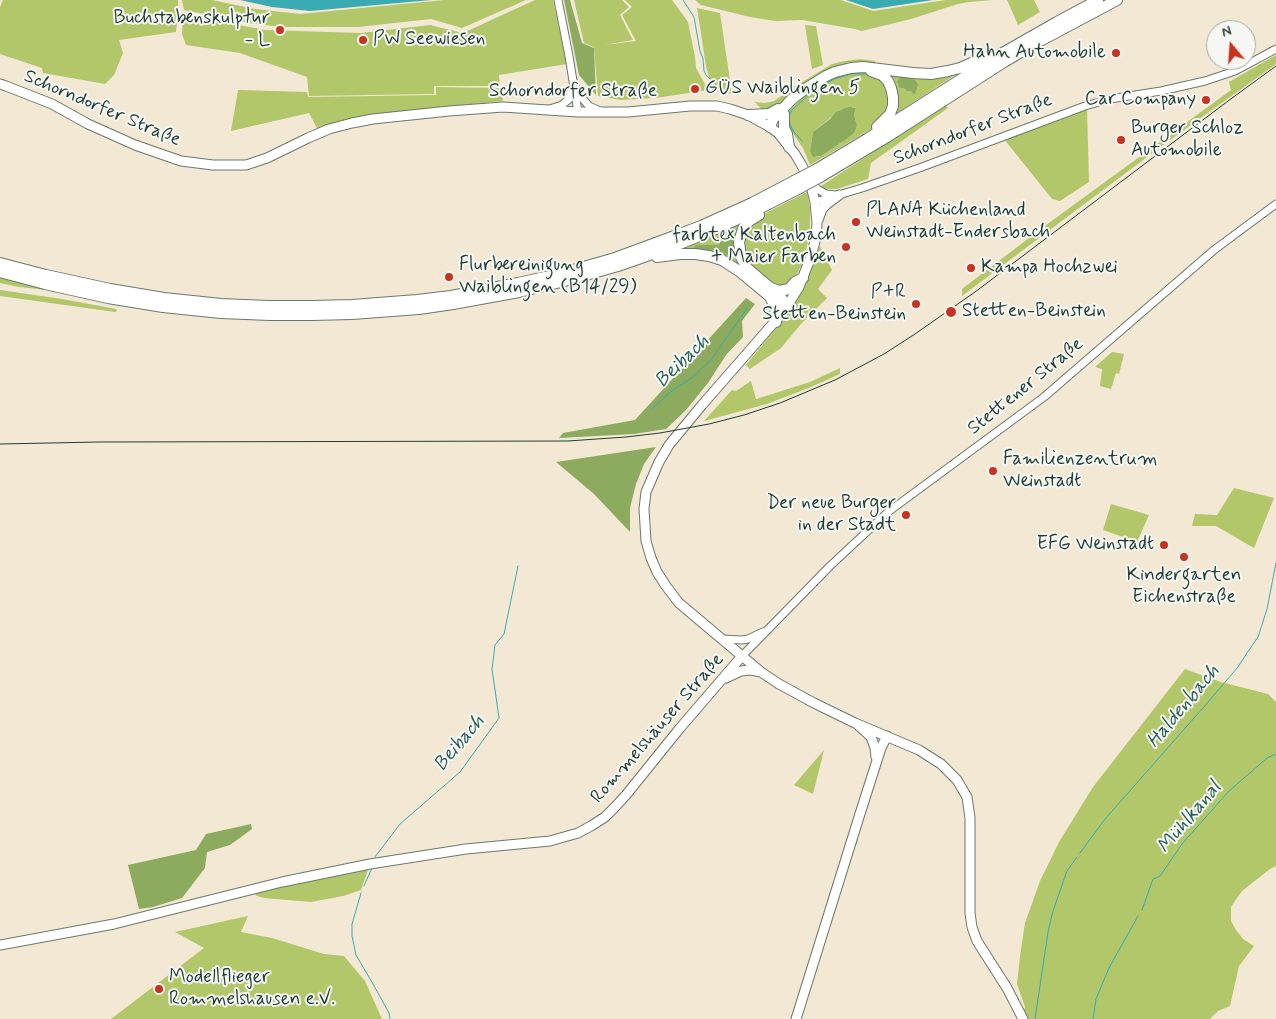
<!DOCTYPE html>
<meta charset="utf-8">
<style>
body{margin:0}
#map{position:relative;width:1276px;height:1019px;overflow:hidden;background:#f3e8d4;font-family:Mynerve,sans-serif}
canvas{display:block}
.north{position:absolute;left:1206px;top:20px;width:50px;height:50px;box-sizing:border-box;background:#f6f6f2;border:1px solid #a0aca6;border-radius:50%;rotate:342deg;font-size:14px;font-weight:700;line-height:20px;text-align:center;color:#1f3d34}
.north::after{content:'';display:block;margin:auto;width:18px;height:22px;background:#c8321e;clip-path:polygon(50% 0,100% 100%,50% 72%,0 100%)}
</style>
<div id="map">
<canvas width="1276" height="1019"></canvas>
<div class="north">N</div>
</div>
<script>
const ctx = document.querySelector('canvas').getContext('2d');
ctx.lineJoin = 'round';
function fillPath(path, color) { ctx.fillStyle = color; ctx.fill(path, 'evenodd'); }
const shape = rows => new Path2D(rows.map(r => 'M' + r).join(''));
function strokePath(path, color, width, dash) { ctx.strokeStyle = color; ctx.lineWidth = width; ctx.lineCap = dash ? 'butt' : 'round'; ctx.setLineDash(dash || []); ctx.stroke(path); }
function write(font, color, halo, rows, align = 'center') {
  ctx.font = font + ' Mynerve,sans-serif'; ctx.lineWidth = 4; ctx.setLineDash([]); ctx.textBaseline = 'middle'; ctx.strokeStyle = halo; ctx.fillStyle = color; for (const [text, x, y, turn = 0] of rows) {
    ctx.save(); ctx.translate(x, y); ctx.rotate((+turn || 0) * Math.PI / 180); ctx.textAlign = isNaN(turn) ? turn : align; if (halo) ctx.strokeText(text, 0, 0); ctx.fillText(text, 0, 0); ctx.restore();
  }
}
const green = shape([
 [3,0,178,0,178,14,176,32,119,40,123,53,114,75,105,84,43,73,42,68,0,54,0,7],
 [182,0,212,0,255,9,300,14,444,0,526,0,462,28,431,19,358,27,281,27,249,23,184,10],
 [535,0,553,0,567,64,499,75,500,86,434,86,434,94,309,96,307,77,240,53,186,45,182,34,183,15,266,30,361,33,430,25,463,33],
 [574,0,622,0,629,7,620,15,633,40,604,45,636,41,622,15,632,7,625,0,672,0,688,22,695,57,696,68,708,90,656,98,620,100,598,96,594,47,584,43],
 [695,0,841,0,873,11,946,0,993,0,969,2,958,4,911,19,862,31,855,29,802,20,775,21,750,17,701,5],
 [1007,0,1034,0,1040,12,1018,25],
 [697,8,720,13,732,94,713,91,706,66],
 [805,25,816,26,823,65,812,69],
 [1276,55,1276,64,1159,148,962,296,962,289,1042,228,1231,90,1229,82],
 [860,59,875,61,876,64,855,66,776,109,762,110,755,102,765,103,774,101,797,85,832,64,845,61],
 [863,71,872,73,888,86,890,107,873,128,810,165,803,148,790,129,786,117,788,112,803,97,820,84,843,74],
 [854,107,856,108,854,115,857,125,855,132,851,136,821,156,816,157,810,151,813,132,840,110],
 [881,71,961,71,891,117,895,108],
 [901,77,906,77,918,85,916,92,913,94,911,91,907,91,905,89,902,89],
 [436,87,501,88,503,101,436,108,318,130,309,113,231,131,238,90,307,92,308,97,436,95],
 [946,105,948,108,871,163,868,179,837,189,824,189,821,186],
 [1087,108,1089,182,1060,201,1052,199,1004,139],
 [807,192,810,208,810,229,807,246,802,264,795,278,788,284,776,286,748,265,742,238,756,218],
 [744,222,741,227,744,268,733,264,676,251],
 [722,237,733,238,734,242,734,256,731,258,713,250,694,250,701,245,719,245],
 [820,246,832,270,818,289,827,298,801,324,781,348,750,369,746,365,790,311,802,292],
 [0,275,47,290,19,287,0,283],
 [0,290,62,299,116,309,117,311,115,312,0,296],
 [1112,352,1124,354,1119,374,1116,373,1111,389,1100,386,1102,369,1095,367],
 [840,368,840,374,811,387,767,404,704,421,732,390,736,391,751,381,756,399,810,382],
 [1234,488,1274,498,1254,548,1216,526,1192,526,1195,514,1217,515],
 [1111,504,1149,515,1137,542,1103,530],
 [1185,669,1221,682,1268,694,1276,702,1276,866,1270,869,1242,891,1231,907,1231,921,1236,930,1243,939,1254,946,1239,966,1230,1006,1218,1011,1210,1019,1025,1019,1022,1014,1025,1007,1017,984,1020,956,1025,923,1040,881,1059,842,1093,787],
 [824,750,813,794,794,785],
 [370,864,361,890,343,896,311,902,264,898,257,896,250,890],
 [248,916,241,932,272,938,324,954,344,956,365,981,382,1019,111,1019,204,948,175,932]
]);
const forest = shape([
 [564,0,570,0,582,43,594,48,596,95,579,75],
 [901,77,911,78,916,81,918,85,916,92,915,94,913,94,911,91,907,91,905,89,900,88,897,81],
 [851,107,856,108,854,115,857,125,855,132,851,136,821,156,813,157,810,151,813,132,830,119,836,112,845,108],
 [724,235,730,235,733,238,734,242,734,256,733,258,713,250,694,250,693,249,696,245,719,245,722,237],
 [746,298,755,304,742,321,743,337,726,355,708,383,686,410,666,429,634,434,559,438,563,433,635,420],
 [656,447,644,464,636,484,630,508,630,532,594,494,556,462],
 [251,824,252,829,230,845,207,852,205,868,182,898,153,907,139,909,128,865,196,850,206,834]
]);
const water = shape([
 [240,0,431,0,310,11,272,7],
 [846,0,933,0,873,9]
]);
const stream = shape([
 [683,0,694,17,700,51,703,59,704,71,706,75,716,85],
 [802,141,794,132,790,125,789,116,792,110,812,92,834,79,851,74,868,74],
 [651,410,670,392,693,377,711,360,748,307],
 [1080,853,1105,819,1202,709,1238,667,1247,653,1258,637,1267,609,1276,563],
 [375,857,400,824,460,772,499,718,492,669,495,645,504,634,518,566],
 [364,886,372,868],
 [361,893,352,924,352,936,356,955,373,984,389,1013,390,1019],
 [1142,910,1153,879,1160,876,1182,844,1228,792,1267,758,1276,754],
 [1035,1019,1048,932,1053,911,1067,871,1077,857],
 [1093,1019,1096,999,1109,968,1138,916]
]);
const minor = shape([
 [558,0,569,56,578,112],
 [576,88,582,98,589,106,600,111],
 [550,109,562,105,569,99,572,88],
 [810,180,817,189,826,194,836,195],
 [815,202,862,188,922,167,1085,106,1110,99,1161,91,1205,81,1235,71,1276,49],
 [722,639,742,640,748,639,763,632],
 [742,656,830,566,888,512,1044,397,1214,250,1276,204]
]);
const major = shape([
 [0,84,6,86,52,104,88,124,135,145,181,161,213,165,246,165,267,158,308,138,329,129,352,123,373,119,449,111,503,107,578,112,628,112,690,106,717,106,730,109,748,115,770,127,778,133,795,154,801,164,808,177,812,190,815,202,817,223,816,238,810,259,799,287,784,311,702,405,669,445,659,462,646,492,644,509,646,541,651,558,657,572,666,586,679,603,761,672,779,684,814,703,855,723,919,750,941,764,957,780,967,797,970,818,970,913,972,927,977,941,1007,988,1023,1019],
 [818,220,822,209,827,204,839,195],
 [726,678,741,671,751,670,761,672],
 [859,726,871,737,875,748,876,757],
 [0,945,114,924,282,882,370,864,466,849,550,841,578,833,591,826,605,817,615,807,626,795,680,728,742,656],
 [796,1019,859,817,881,748,887,736]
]);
const highway = shape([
 [871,71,882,75,888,81,891,88,893,97,893,106,890,114,877,127],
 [784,114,784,128,787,134,789,147],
 [748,115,769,114,778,109],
 [770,127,773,119,792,99,805,89,826,76,835,72,851,68,863,67,913,73,931,74,948,71,960,68,985,57],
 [817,169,867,139,999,55,1057,22,1098,0],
 [820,177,887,137,1004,62,1040,41,1117,0],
 [759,215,749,221,743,229,739,242,741,257,747,268,780,296,785,304],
 [657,257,680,254,695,254,709,256,722,260,739,271,780,305,787,307],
 [0,263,46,275,110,289,164,298,221,304,268,306,312,306,352,305,417,300,451,296,518,283,559,274,615,258,664,240,701,226,752,203,794,181],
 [0,272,45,284,108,298,163,307,221,313,270,315,312,315,352,314,419,309,453,304,519,292,561,282,618,266,672,247,704,234,745,216,798,189],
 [771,288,779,291,789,289,795,282,803,278],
 [771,299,775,306,776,322]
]);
const rail = shape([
 [0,444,99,442,568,441,626,437,660,433,709,424,744,415,780,403,835,380,884,354,915,334,975,292,1228,101,1276,66]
]);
const highwayBridge = shape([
 [794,181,817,169],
 [798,189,820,177]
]);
const markers = [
 [280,30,5,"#c8321e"],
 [363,40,5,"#c8321e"],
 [1116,53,5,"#c8321e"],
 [695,89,5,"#c8321e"],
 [1206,100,5,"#c8321e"],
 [1121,140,5,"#c8321e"],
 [856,222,5,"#c8321e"],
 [846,247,5,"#c8321e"],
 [971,268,5,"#c8321e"],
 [449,277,5,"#c8321e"],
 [916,304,5,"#c8321e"],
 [951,312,6,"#c8321e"],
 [993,471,5,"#c8321e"],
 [906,515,5,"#c8321e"],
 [1164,545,5,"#c8321e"],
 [1184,557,5,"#c8321e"],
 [159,989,5,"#c8321e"]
];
const poiNames = [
 ["Buchstabenskulptur",270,19,"right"],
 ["- L",270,41,"right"],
 ["PW Seewiesen",373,40],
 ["Hahn Automobile",1106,53,"right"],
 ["GÜS Waiblingen 5",705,89],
 ["Car Company",1196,100,"right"],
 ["Burger Schloz",1131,129],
 ["Automobile",1131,151],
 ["PLANA Küchenland",866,211],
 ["Weinstadt-Endersbach",866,233],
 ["farbtex Kaltenbach",836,236,"right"],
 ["+ Maier Farben",836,258,"right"],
 ["Flurbereinigung",459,266],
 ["Waiblingen (B14/29)",459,288],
 ["Kampa Hochzwei",981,268],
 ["P+R",906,293,"right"],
 ["Stetten-Beinstein",906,315,"right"],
 ["Stetten-Beinstein",962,312],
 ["Familienzentrum",1003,460],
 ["Weinstadt",1003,482],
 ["Der neue Burger",896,504,"right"],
 ["in der Stadt",896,526,"right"],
 ["EFG Weinstadt",1154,545,"right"],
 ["Kindergarten",1184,576,"center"],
 ["Eichenstraße",1184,598,"center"],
 ["Modellflieger",169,978],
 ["Rommelshausen e.V.",169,1000]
];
const streetNames = [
 ["Schorndorfer Straße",573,92],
 ["Schorndorfer Straße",102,109,23],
 ["Schorndorfer Straße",973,130,-21],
 ["Stettener Straße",1026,387,-39],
 ["Rommelshäuser Straße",658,729,-49]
];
const waterNames = [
 ["Beibach",683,362,-44],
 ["Haldenbach",1184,707,-50],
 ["Beibach",460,744,-50],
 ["Mühlkanal",1190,818,-50]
];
fillPath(green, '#b2c66a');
fillPath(forest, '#8dab5e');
fillPath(water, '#39abb2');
strokePath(stream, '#39abb2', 1);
strokePath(minor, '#69796c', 9);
strokePath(major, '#69796c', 11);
strokePath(highway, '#69796c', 12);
strokePath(minor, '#fff', 7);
strokePath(major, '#fff', 9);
strokePath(highway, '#fff', 10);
strokePath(rail, '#1f3d34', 1);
strokePath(highwayBridge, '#69796c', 12, []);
strokePath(highwayBridge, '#fff', 10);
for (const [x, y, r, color] of markers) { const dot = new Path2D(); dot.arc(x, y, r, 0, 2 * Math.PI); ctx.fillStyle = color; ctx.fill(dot); strokePath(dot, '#f6f6f2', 2); }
write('19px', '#1f3d34', '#f6f6f2', poiNames, 'left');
write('19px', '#1f3d34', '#f6f6f2', streetNames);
write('italic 20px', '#275e5a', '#f6f6f2', waterNames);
</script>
